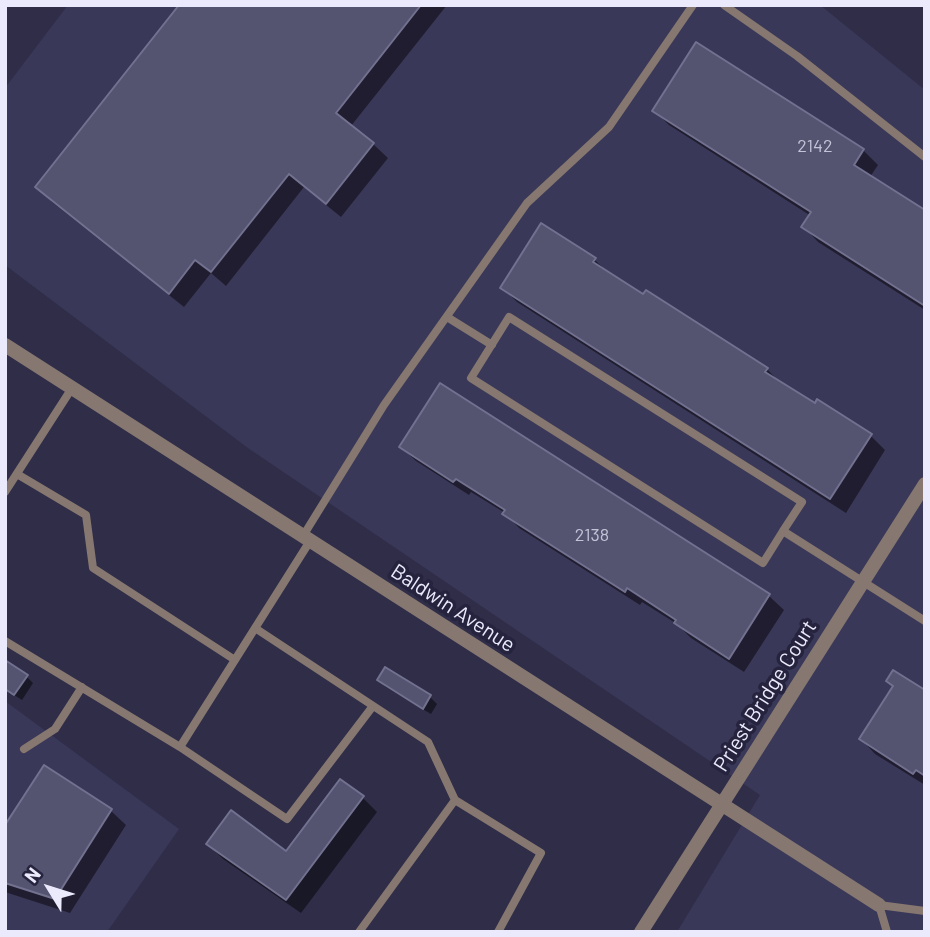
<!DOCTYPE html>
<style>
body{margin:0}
#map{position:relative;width:930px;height:937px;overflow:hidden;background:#2f2d48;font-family:Barlow,sans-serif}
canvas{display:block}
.frame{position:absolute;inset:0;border:7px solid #eaeafc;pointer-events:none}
.north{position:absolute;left:14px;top:853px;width:70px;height:70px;-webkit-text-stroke:5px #25233d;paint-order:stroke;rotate:308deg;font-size:19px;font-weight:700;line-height:28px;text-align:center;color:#eaeafc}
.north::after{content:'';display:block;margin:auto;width:24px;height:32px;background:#eaeafc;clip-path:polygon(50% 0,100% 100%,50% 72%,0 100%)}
</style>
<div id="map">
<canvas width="930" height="937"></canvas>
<div class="frame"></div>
<div class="north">N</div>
</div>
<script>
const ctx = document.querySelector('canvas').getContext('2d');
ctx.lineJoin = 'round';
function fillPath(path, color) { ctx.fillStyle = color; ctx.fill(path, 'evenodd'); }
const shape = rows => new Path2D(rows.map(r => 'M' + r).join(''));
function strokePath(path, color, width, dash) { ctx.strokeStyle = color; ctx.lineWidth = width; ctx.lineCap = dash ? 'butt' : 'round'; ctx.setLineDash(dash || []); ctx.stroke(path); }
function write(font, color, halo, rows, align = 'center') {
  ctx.font = font + ' Barlow,sans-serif'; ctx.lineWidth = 7; ctx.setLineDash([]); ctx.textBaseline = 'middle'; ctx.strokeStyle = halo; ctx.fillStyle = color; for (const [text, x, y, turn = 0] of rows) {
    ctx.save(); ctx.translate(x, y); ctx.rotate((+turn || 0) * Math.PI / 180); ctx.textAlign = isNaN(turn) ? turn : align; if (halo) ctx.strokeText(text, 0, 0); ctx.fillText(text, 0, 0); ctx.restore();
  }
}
const built = shape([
 [68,5,820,5,925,90,925,932,677,932,760,795,248,448,5,265,5,88],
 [5,701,179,829,107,932,5,932]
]);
const shadow = shape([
 [181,5,447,5,351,126,373,144,388,158,341,217,304,187,226,286,211,273,184,307,52,202,37,187],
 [654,110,863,150,878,165,870,177,925,212,925,310,818,242,804,227,811,216,669,125],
 [542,226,595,260,610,275,767,369,782,385,871,436,885,450,846,513,517,302,503,288],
 [401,447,769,596,784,610,744,672,691,638,677,624,642,602,640,605,519,528,505,513,471,492,469,495,416,461],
 [5,662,26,676,33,683,22,700,5,689],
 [379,680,430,697,437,704,431,714,386,687],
 [925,692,925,785,875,754,861,739],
 [44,768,111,811,126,825,70,913,5,892,5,828],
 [363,798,377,812,301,913,223,859,208,844,287,854]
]);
const building = shape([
 [179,5,421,5,336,113,374,143,326,204,289,174,211,272,195,260,169,294,35,187,179,5],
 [696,42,864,149,854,165,925,210,925,306,801,227,811,212,652,111,696,42],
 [541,223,596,258,593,262,643,294,646,290,768,368,765,372,815,403,817,399,872,434,830,499,500,288,541,223],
 [440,383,770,594,729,659,674,623,676,620,627,588,625,592,502,514,505,510,456,479,453,482,399,447,440,383],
 [5,660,28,675,14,695,5,689,5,660],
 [385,667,431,695,423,709,377,680,385,667],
 [893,670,925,690,925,776,916,770,913,774,859,739,893,686,886,681,893,670],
 [44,765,112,809,55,899,5,883,5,825,44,765],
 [340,779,364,796,286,900,206,844,231,810,286,851,340,779]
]);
const service = shape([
 [724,5,797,56,925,157],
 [447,317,492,345],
 [17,474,86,515,93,568,235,660],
 [5,492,72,388],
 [783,531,763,563,471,378,509,317,802,502,783,531,925,621],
 [303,536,384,405,527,203,609,127,693,5],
 [255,628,428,742,455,800,541,853,498,932],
 [5,641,180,747,287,819,373,706],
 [180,747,310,541],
 [24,749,55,729,82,687],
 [359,932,455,800],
 [887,932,879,905,925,911]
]);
const minor = shape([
 [5,345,879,905],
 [641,932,925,484]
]);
const numberNames = [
 ["2142",815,146],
 ["2138",592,535]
];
const streetNames = [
 ["Baldwin Avenue",453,608,33],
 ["Priest Bridge Court",765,696,-58]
];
fillPath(built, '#3a3858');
fillPath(shadow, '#0007');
fillPath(building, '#545370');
strokePath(building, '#727190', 2);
strokePath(service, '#867870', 8);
strokePath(minor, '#867870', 14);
write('18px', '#c4c4d9', null, numberNames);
write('21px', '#eaeafc', '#25233d', streetNames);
</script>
